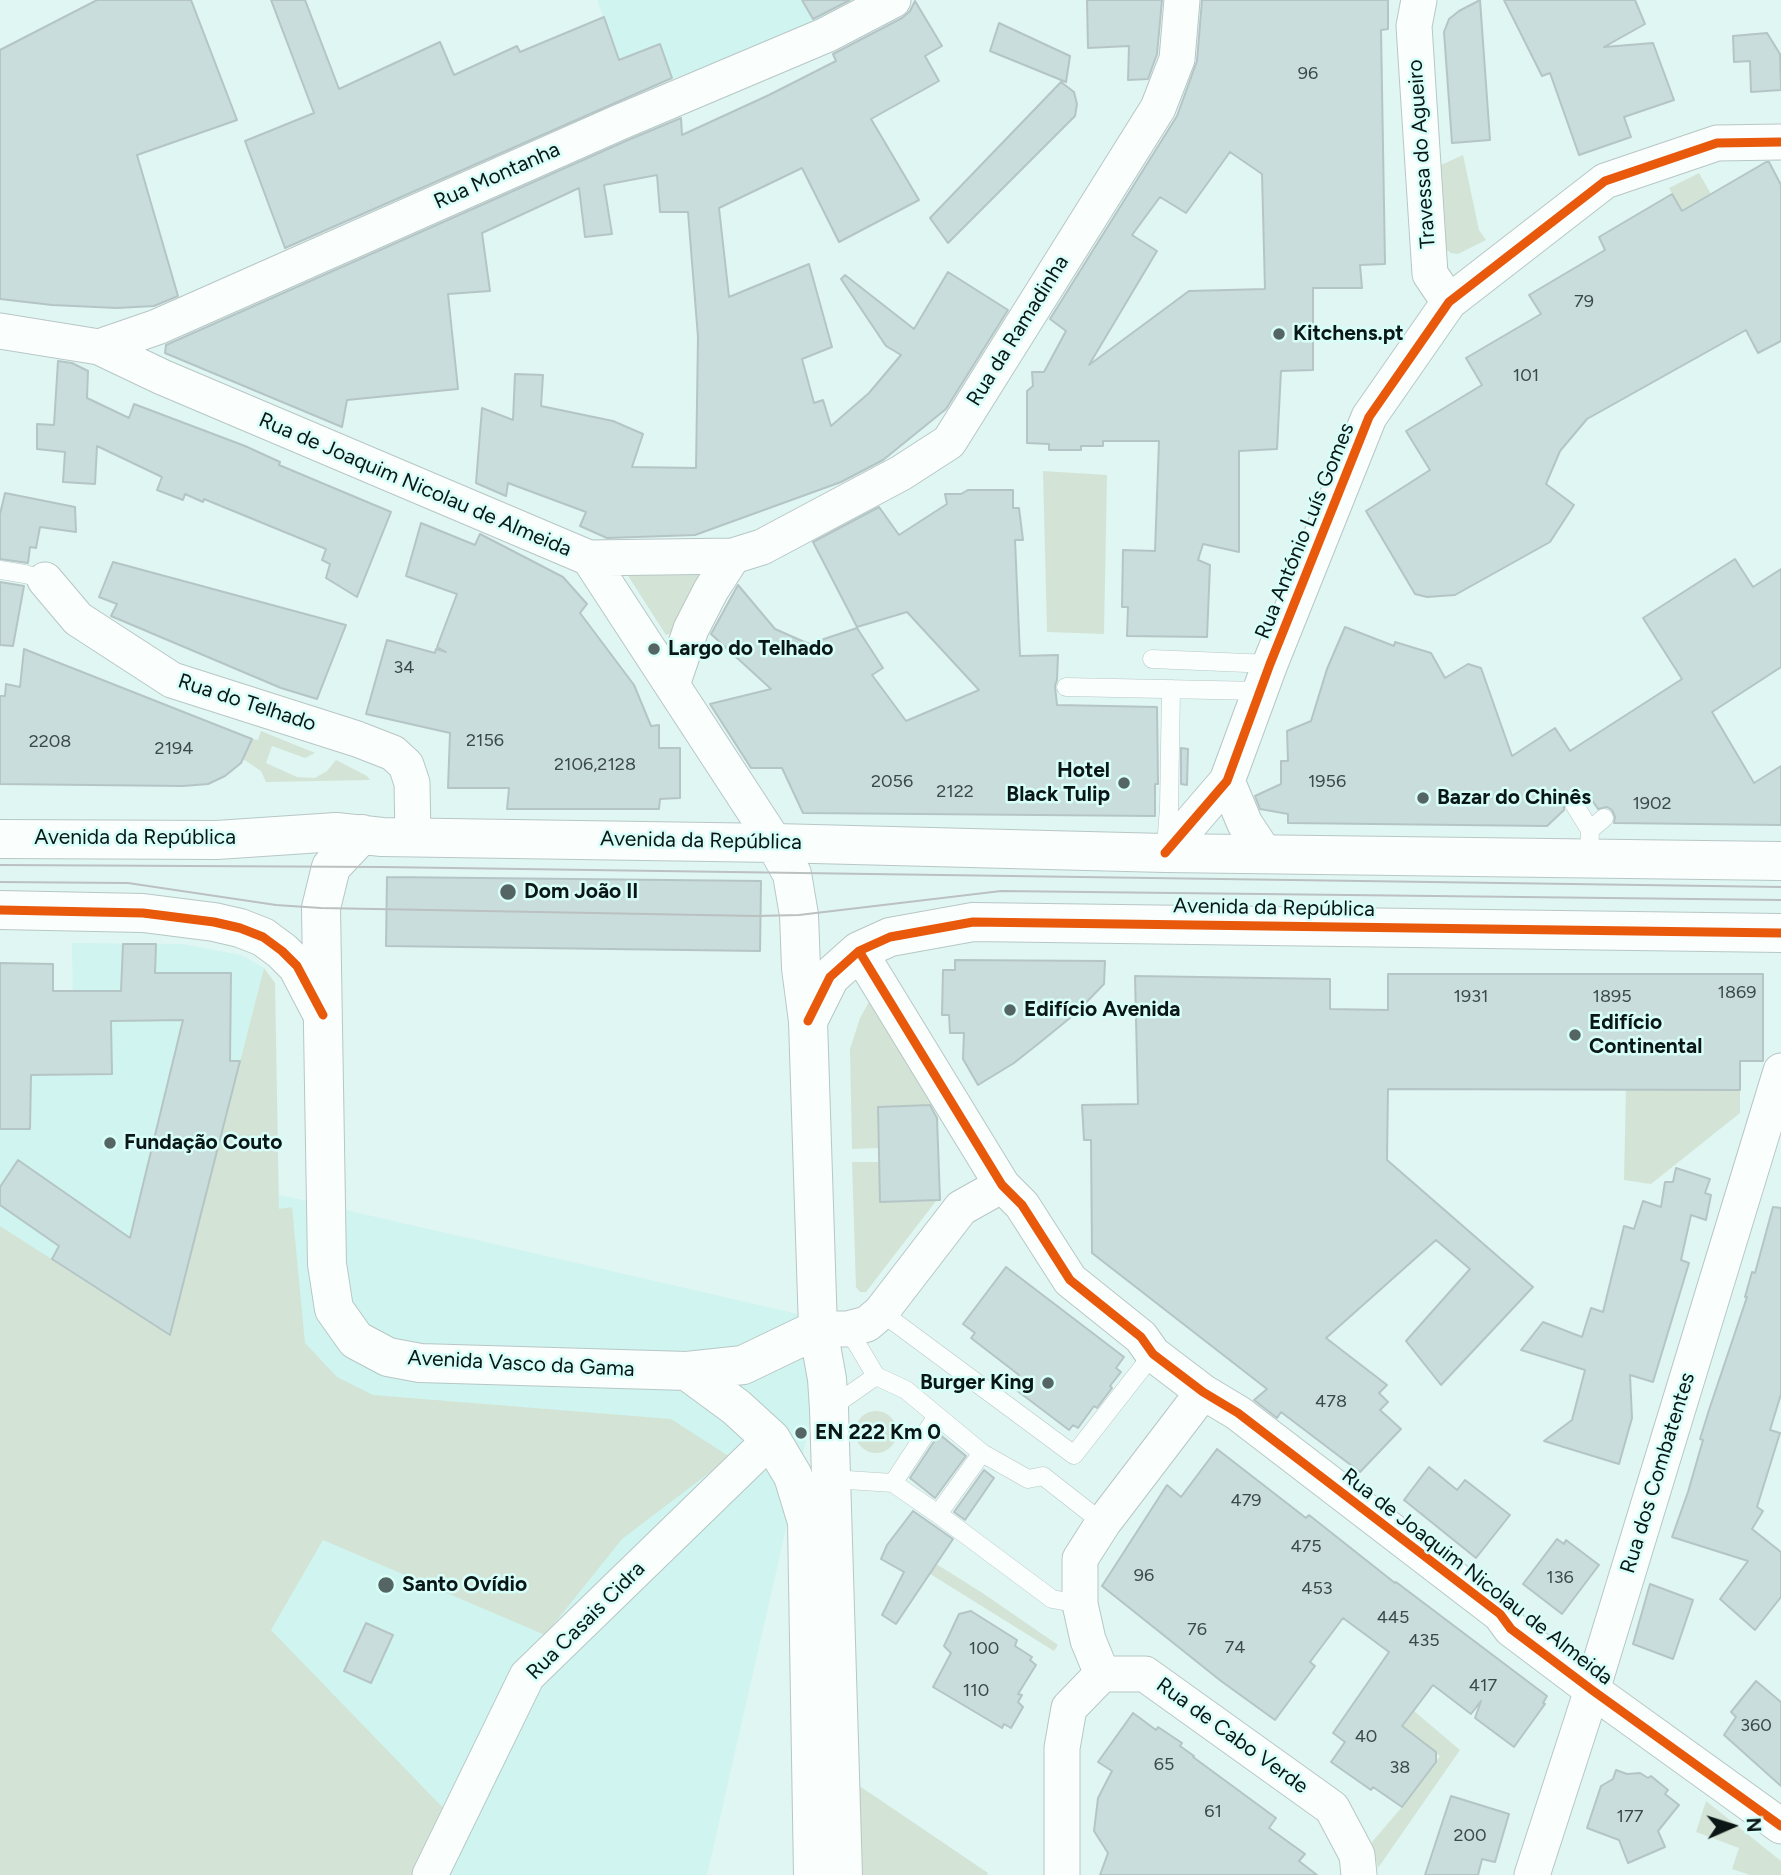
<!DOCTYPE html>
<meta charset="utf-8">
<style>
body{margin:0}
#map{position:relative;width:1781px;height:1875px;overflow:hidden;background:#e0f6f3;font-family:Figtree,sans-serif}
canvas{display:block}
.north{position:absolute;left:1697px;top:1791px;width:70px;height:70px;-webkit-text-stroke:5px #d8fef9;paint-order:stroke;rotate:87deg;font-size:19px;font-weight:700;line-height:28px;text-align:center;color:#0a1716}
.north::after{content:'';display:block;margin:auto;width:24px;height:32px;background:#0a1716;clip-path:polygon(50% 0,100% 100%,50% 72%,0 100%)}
</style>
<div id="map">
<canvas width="1781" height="1875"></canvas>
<div class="north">N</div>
</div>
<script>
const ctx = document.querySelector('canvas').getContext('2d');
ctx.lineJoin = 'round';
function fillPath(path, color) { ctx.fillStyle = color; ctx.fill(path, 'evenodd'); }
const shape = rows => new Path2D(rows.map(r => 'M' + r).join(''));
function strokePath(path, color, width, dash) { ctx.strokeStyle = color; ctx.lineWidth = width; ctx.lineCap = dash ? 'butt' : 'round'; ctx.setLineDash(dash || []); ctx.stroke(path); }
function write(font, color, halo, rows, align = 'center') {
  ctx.font = font + ' Figtree,sans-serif'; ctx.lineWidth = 5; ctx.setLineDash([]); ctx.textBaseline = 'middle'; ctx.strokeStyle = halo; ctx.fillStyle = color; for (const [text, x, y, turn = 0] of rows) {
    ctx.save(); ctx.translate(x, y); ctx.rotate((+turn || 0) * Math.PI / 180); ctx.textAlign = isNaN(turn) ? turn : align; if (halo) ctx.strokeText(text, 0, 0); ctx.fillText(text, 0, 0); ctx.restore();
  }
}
const built = shape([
 [597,0,868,0,822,23,632,94],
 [72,943,183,944,241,955,264,968,211,1179,833,1322,707,1875,114,1875,0,1849,0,1058,74,1057]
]);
const green = shape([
 [1463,155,1479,230,1486,240,1458,254,1451,253,1444,248,1441,165],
 [1699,173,1711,194,1682,211,1669,188],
 [1043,471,1107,475,1104,634,1047,632],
 [705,565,677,631,666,635,625,571],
 [261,731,315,753,305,758,272,746,266,763,297,777,315,778,327,771,336,760,367,776,370,780,266,782,261,771,243,759,252,739,258,740],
 [264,968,275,983,279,1209,292,1207,305,1343,337,1377,373,1395,671,1419,730,1457,622,1539,545,1635,323,1540,271,1630,448,1813,417,1875,0,1875,0,1226,170,1335],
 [869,1002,934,1105,878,1107,879,1148,852,1149,850,1049,860,1018],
 [1626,1089,1740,1090,1740,1113,1651,1184,1624,1180],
 [852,1162,879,1162,880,1202,936,1201,866,1292,860,1292,856,1287],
 '855 1432a21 21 0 1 1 42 0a21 21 0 1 1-42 0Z',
 [906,1545,984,1594,1058,1645,1054,1651,898,1554],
 [1414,1711,1460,1750,1378,1868,1372,1842,1402,1807,1440,1756,1401,1726],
 [858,1785,988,1873,987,1875,859,1875],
 [1706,1801,1781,1861,1781,1875,1750,1875,1732,1869,1739,1848,1696,1832]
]);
const building = shape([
 [97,0,191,0,237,120,137,155,178,296,154,306,117,308,52,305,0,299,0,50,97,0],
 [271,0,305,0,339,89,440,42,454,75,517,46,520,52,604,17,619,60,660,44,672,78,285,248,245,141,314,113,271,0],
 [802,0,850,0,813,19,802,0],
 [1087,0,1162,0,1157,54,1148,79,1128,80,1129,46,1088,48,1087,0],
 [1202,0,1388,0,1388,29,1381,30,1385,264,1360,265,1362,288,1313,288,1313,370,1281,371,1277,449,1239,451,1239,552,1203,544,1198,560,1210,565,1207,637,1127,636,1128,607,1122,607,1123,550,1155,551,1159,441,1103,441,1103,446,1081,446,1081,450,1049,450,1049,444,1027,443,1027,391,1033,386,1032,372,1044,372,1066,331,1050,319,1177,116,1197,61,1202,0],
 [1230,152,1262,174,1265,289,1189,291,1089,365,1157,251,1132,235,1160,197,1186,213,1230,152],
 [1480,0,1490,140,1452,143,1444,32,1449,19,1459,11,1480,0],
 [1504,0,1635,0,1645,24,1604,47,1653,43,1674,100,1624,117,1631,137,1579,155,1550,73,1542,76,1504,0],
 [915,1,942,46,925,56,939,81,871,119,919,200,839,242,802,168,719,208,729,297,809,264,832,347,802,359,814,403,823,400,831,426,869,393,901,355,886,346,841,279,845,275,914,329,948,272,1008,310,946,409,883,460,841,482,695,535,607,538,580,526,586,512,508,483,506,496,476,483,482,408,513,420,515,374,543,375,541,406,613,421,643,434,632,467,696,468,698,337,688,212,660,212,657,175,604,185,612,234,585,237,579,188,482,233,490,291,448,294,458,389,347,400,342,427,165,353,166,345,628,140,681,118,682,135,769,95,836,61,833,54,902,18,910,11,915,1],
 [999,23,1070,56,1066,82,990,51,999,23],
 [1767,33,1780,54,1781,90,1751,92,1750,61,1734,62,1733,36,1767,33],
 [1061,82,1074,92,1077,104,1075,116,948,243,930,218,1061,82],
 [1766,162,1769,162,1781,185,1781,341,1758,353,1746,330,1587,419,1560,451,1546,484,1574,505,1550,542,1455,595,1427,597,1415,594,1366,511,1430,470,1406,431,1482,385,1466,358,1541,314,1529,295,1605,250,1599,237,1672,194,1682,211,1766,162],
 [58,361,72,363,88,371,87,398,129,418,134,404,245,446,280,462,279,465,391,512,357,597,326,578,330,564,322,560,326,549,204,499,203,502,185,494,183,500,157,490,162,477,97,446,95,484,63,482,65,452,37,449,37,424,54,425,58,361],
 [968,490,1013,490,1013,508,1019,508,1023,540,1015,540,1020,656,1058,655,1057,680,1055,686,1057,705,1157,707,1158,784,1155,784,1155,816,803,813,782,768,751,768,710,704,771,689,711,634,738,585,775,629,809,644,857,628,883,668,872,675,906,721,979,690,907,612,857,627,813,542,879,507,899,535,947,504,945,494,961,494,968,490],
 [5,493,75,507,76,532,40,527,36,548,30,547,28,563,0,559,0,514,5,493],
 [421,523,475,545,480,534,563,577,587,604,580,613,634,685,651,726,659,725,659,748,680,748,680,798,660,799,659,809,507,809,509,788,448,788,450,733,366,714,387,640,435,653,436,649,446,652,437,647,457,594,406,576,421,523],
 [1735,559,1753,587,1781,569,1781,667,1712,712,1754,783,1781,766,1781,825,1614,823,1615,817,1612,810,1607,807,1598,809,1592,800,1587,803,1580,794,1574,793,1564,798,1564,810,1547,826,1288,823,1288,814,1260,809,1255,796,1281,784,1281,761,1288,761,1287,731,1311,721,1327,669,1345,627,1394,646,1395,642,1431,653,1445,678,1468,664,1481,668,1512,756,1555,728,1570,751,1682,679,1643,618,1735,559],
 [113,562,346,625,317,699,281,688,111,616,117,604,99,597,113,562],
 [0,582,24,586,13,646,0,645,0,582],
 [24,649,252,739,241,763,225,776,208,784,183,786,0,784,0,696,5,696,6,684,20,687,24,649],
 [1181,748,1188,749,1187,785,1181,784,1181,748],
 [387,877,761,881,760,951,386,946,387,877],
 [123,944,156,944,155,973,231,973,230,1061,240,1061,170,1335,52,1259,59,1246,0,1205,0,1187,18,1160,130,1238,183,1020,111,1021,112,1074,31,1075,30,1129,0,1129,0,963,53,964,53,991,121,991,123,944],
 [955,960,1105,961,1104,984,1076,1013,1043,1040,1014,1063,978,1085,963,1059,964,1033,950,1033,949,1015,942,1015,943,970,955,970,955,960],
 [1388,974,1763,974,1763,1061,1740,1061,1740,1090,1388,1089,1387,1160,1533,1287,1441,1385,1406,1341,1470,1269,1436,1240,1326,1338,1387,1385,1379,1393,1388,1402,1380,1410,1401,1429,1360,1472,1281,1412,1277,1418,1254,1400,1267,1389,1092,1253,1091,1140,1084,1140,1082,1105,1138,1104,1135,976,1330,979,1330,1009,1388,1010,1388,974],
 [930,1105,937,1118,940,1200,880,1202,878,1107,930,1105],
 [1676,1168,1710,1179,1705,1193,1711,1195,1706,1220,1691,1215,1681,1260,1689,1263,1653,1382,1630,1375,1632,1418,1619,1464,1544,1441,1572,1420,1585,1370,1521,1350,1543,1322,1582,1337,1591,1308,1603,1312,1624,1226,1634,1229,1643,1201,1661,1207,1665,1182,1673,1182,1676,1168],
 [1773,1207,1781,1208,1781,1394,1770,1430,1780,1433,1757,1507,1763,1511,1752,1529,1781,1552,1781,1597,1755,1630,1720,1599,1748,1561,1672,1537,1688,1492,1703,1440,1700,1439,1709,1410,1747,1297,1745,1297,1752,1272,1755,1273,1773,1207],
 [1006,1267,1124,1357,1116,1368,1121,1372,1110,1386,1112,1388,1097,1408,1094,1406,1078,1428,1073,1425,1069,1430,1011,1386,1019,1375,971,1338,975,1333,963,1324,1006,1267],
 [939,1434,966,1456,935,1498,910,1478,939,1434],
 [1217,1449,1306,1518,1309,1515,1395,1583,1396,1582,1547,1696,1543,1703,1545,1704,1514,1747,1475,1718,1481,1701,1471,1714,1433,1685,1402,1726,1436,1752,1436,1762,1402,1807,1373,1787,1371,1790,1331,1762,1345,1742,1333,1733,1389,1652,1343,1618,1310,1662,1315,1666,1275,1720,1221,1681,1102,1586,1167,1485,1181,1497,1217,1449],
 [1429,1467,1457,1490,1465,1480,1510,1515,1476,1558,1404,1500,1429,1467],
 [984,1470,994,1478,965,1520,954,1512,984,1470],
 [913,1511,953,1539,896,1624,882,1615,904,1572,881,1559,887,1545,913,1511],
 [1557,1539,1564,1544,1566,1540,1599,1565,1562,1614,1523,1584,1557,1539],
 [1650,1584,1693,1600,1673,1659,1633,1644,1650,1584],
 [971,1611,1017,1640,1015,1646,1032,1657,1030,1660,1036,1665,1018,1694,1022,1695,1018,1702,1023,1707,1011,1728,1004,1724,1002,1728,933,1687,951,1653,944,1646,959,1614,971,1611],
 [366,1623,393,1635,371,1683,344,1671,366,1623],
 [1756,1681,1781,1702,1781,1786,1724,1735,1736,1717,1731,1712,1756,1681],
 [1133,1713,1156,1730,1158,1727,1182,1743,1180,1746,1194,1756,1193,1757,1276,1818,1269,1828,1305,1854,1299,1861,1317,1875,1100,1875,1108,1853,1094,1831,1098,1798,1112,1771,1098,1762,1133,1713],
 [1616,1770,1627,1774,1640,1773,1648,1778,1651,1776,1668,1790,1665,1794,1679,1805,1658,1831,1665,1847,1628,1863,1619,1840,1587,1828,1601,1786,1613,1779,1616,1770],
 [1451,1796,1509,1814,1495,1862,1482,1859,1478,1875,1425,1875,1451,1796]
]);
const service = shape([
 [0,570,25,574,45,580],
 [1152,659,1270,664],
 [1066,687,1261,691],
 [1574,804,1590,830,1589,858],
 [1590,830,1604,818],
 [1166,846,1169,808,1171,689],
 [881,1312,1074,1455,1153,1354],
 [848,1329,876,1376],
 [829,1409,876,1376,906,1390,982,1453,938,1514,893,1483,832,1479],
 [982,1453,1028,1479,1043,1476,1103,1523],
 [893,1483,937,1416],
 [938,1514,1052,1599,1080,1604]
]);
const minor = shape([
 [1419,0,1414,26,1430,274,1449,302],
 [0,331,99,347,162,377,589,558,775,843],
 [99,347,157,327,620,122,826,35,893,0],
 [589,558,733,556,762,547,901,473,949,442,1158,108,1177,59,1182,0],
 [45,580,78,619,172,680,357,739,393,753,406,765,412,783,413,837],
 [672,685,691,629,711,590,733,556],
 [1227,781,1245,824,1265,854],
 [1165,853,1227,781,1270,664,1369,417,1449,302,1605,181,1717,143,1781,142],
 [859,951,1002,1185,1022,1205,1070,1280,1141,1337,1153,1354,1203,1392,1238,1413,1500,1614,1511,1629,1592,1690,1781,1826],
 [818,1329,848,1329,867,1324,881,1312,961,1208,1002,1185],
 [1102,1674,1088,1640,1080,1604,1080,1559,1103,1523,1203,1392],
 [430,1875,527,1676,771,1439],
 [1062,1875,1062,1748,1069,1708,1102,1674,1145,1674,1332,1808,1357,1855,1359,1875],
 [1532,1875,1592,1690,1781,1071]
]);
const secondary = shape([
 [775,843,1165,853,1781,861],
 [808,1021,830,977,859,951,890,937,973,922,1781,933]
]);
const primary = shape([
 [362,834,331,867,321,908,327,1264,334,1309,356,1340,388,1357,420,1363,687,1371,743,1365,818,1329],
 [0,839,217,840,336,832,382,837,775,843,792,874,799,915,801,968,808,1021,818,1329,827,1379,829,1409,843,1875],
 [0,910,143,913,214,922,240,928,263,937,282,951,297,966,320,1010],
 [687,1371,736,1407,771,1439,793,1476,807,1522,813,1875]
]);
const tram = shape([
 [0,865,381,867,1781,887],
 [0,882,128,883,276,905,321,908,756,916,799,915,1001,891,1781,900]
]);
const cycleway = shape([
 [1165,853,1227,781,1270,664,1369,417,1449,302,1605,181,1717,143,1781,142],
 [0,910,143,913,214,922,240,928,263,937,282,951,297,966,323,1015],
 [859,951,1002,1185,1022,1205,1070,1280,1141,1337,1153,1354,1203,1392,1238,1413,1500,1614,1511,1629,1592,1690,1781,1826],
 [808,1021,830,977,859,951,890,937,973,922,1781,933]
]);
const markers = [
 [1279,334,7,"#556563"],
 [654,649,7,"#556563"],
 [1124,783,7,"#556563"],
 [1423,798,7,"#556563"],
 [508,892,9,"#556563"],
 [1010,1010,7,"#556563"],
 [1575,1035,7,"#556563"],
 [110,1143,7,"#556563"],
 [1048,1383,7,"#556563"],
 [801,1433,7,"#556563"],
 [386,1585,9,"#556563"]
];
const numberNames = [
 ["96",1308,74],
 ["79",1584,302],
 ["101",1526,376],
 ["34",404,668],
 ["2156",485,741],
 ["2208",50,742],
 ["2194",174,749],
 ["2106,2128",595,765],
 ["2056",892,782],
 ["1956",1327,782],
 ["2122",955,792],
 ["1902",1652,804],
 ["1869",1737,993],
 ["1931",1471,997],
 ["1895",1612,997],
 ["478",1331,1402],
 ["479",1246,1501],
 ["475",1306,1547],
 ["96",1144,1576],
 ["136",1560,1578],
 ["453",1317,1589],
 ["445",1393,1618],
 ["76",1197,1630],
 ["435",1424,1641],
 ["74",1235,1648],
 ["100",984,1649],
 ["417",1483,1686],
 ["110",976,1691],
 ["360",1756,1726],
 ["40",1366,1737],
 ["65",1164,1765],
 ["38",1400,1768],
 ["61",1213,1812],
 ["177",1630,1817],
 ["200",1470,1836]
];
const streetNames = [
 ["Travessa do Agueiro",1422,154,-94],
 ["Rua Montanha",497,176,-24],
 ["Rua da Ramadinha",1018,331,-58],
 ["Rua de Joaquim Nicolau de Almeida",415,485,23],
 ["Rua António Luís Gomes",1305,531,-68],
 ["Rua do Telhado",247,703,18],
 ["Avenida da República",135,838],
 ["Avenida da República",701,841,1],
 ["Avenida da República",1274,908,1],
 ["Avenida Vasco da Gama",521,1364,3],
 ["Rua dos Combatentes",1658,1473,-73],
 ["Rua de Joaquim Nicolau de Almeida",1477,1577,38],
 ["Rua Casais Cidra",586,1621,-45],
 ["Rua de Cabo Verde",1232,1736,36]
];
const poiNames = [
 ["Kitchens.pt",1293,334],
 ["Largo do Telhado",668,649],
 ["Hotel",1110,771,"right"],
 ["Black Tulip",1110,795,"right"],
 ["Bazar do Chinês",1437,798],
 ["Dom João II",524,892],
 ["Edifício Avenida",1024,1010],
 ["Edifício",1589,1023],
 ["Continental",1589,1047],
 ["Fundação Couto",124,1143],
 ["Burger King",1034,1383,"right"],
 ["EN 222 Km 0",815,1433],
 ["Santo Ovídio",402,1585]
];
fillPath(built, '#d0f4f0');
fillPath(green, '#d3e4d6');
fillPath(building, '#c9dddd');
strokePath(building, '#b5c5c5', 2);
strokePath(service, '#b7c7c5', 19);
strokePath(minor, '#b7c7c5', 37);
strokePath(secondary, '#b7c7c5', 40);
strokePath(primary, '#b7c7c5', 40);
strokePath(service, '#fafefd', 18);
strokePath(minor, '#fafefd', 35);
strokePath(secondary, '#fafefd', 38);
strokePath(primary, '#fafefd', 38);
strokePath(tram, '#bbc0c0', 2);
strokePath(cycleway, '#e8590c', 9);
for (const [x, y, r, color] of markers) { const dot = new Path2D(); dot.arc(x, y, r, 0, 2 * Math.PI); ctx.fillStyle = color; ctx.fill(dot); strokePath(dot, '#d8fef9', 2.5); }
write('18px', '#3b4a49', null, numberNames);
write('21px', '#0a1716', '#d8fef9', streetNames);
write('bold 21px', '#0a1716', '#d8fef9', poiNames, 'left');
</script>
